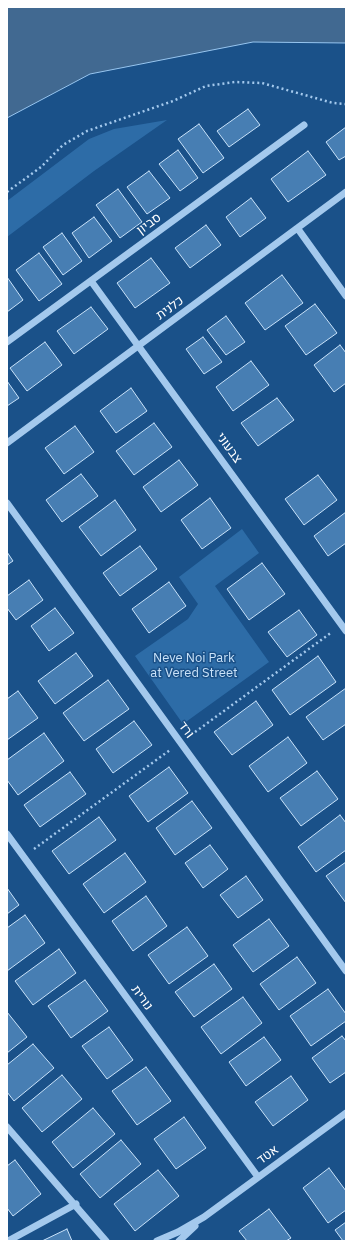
<!DOCTYPE html>
<meta charset="utf-8">
<style>
body{margin:0}
#map{position:relative;width:353px;height:1248px;overflow:hidden;background:#1a5189;font-family:"IBM Plex Sans",sans-serif}
canvas{display:block}
.frame{position:absolute;inset:0;border:8px solid #fff;pointer-events:none}
</style>
<div id="map">
<canvas width="353" height="1248"></canvas>
<div class="frame"></div>
</div>
<script>
const ctx = document.querySelector('canvas').getContext('2d');
ctx.lineJoin = 'round';
function fillPath(path, color) { ctx.fillStyle = color; ctx.fill(path, 'evenodd'); }
const shape = rows => new Path2D(rows.map(r => 'M' + r).join(''));
function strokePath(path, color, width, dash) { ctx.strokeStyle = color; ctx.lineWidth = width; ctx.lineCap = dash ? 'butt' : 'round'; ctx.setLineDash(dash || []); ctx.stroke(path); }
function write(font, color, halo, rows, align = 'center') {
  ctx.font = font + ' "IBM Plex Sans",Heebo,sans-serif'; ctx.lineWidth = 3; ctx.setLineDash([]); ctx.textBaseline = 'middle'; ctx.strokeStyle = halo; ctx.fillStyle = color; for (const [text, x, y, turn = 0] of rows) {
    ctx.save(); ctx.translate(x, y); ctx.rotate((+turn || 0) * Math.PI / 180); ctx.textAlign = isNaN(turn) ? turn : align; if (halo) ctx.strokeText(text, 0, 0); ctx.fillText(text, 0, 0); ctx.restore();
  }
}
const green = shape([
 [167,120,94,171,7,237,7,201,89,139,114,129],
 [242,529,259,553,215,586,269,662,183,724,135,656,188,619,198,604,179,577]
]);
const water = shape([
 [7,7,346,7,346,43,253,42,90,74,7,118,7,7]
]);
const building = shape([
 [248,109,260,125,229,147,217,131,248,109],
 [199,124,224,158,203,173,178,139,199,124],
 [346,127,346,156,339,160,326,142,346,127],
 [178,150,198,178,180,191,159,164,178,150],
 [308,151,326,175,288,202,271,179,308,151],
 [149,171,170,198,147,214,127,187,149,171],
 [118,189,142,222,120,238,96,205,118,189],
 [251,198,266,218,240,237,226,217,251,198],
 [94,217,112,241,89,258,72,233,94,217],
 [206,225,221,245,190,268,175,248,206,225],
 [62,233,82,261,63,275,43,247,62,233],
 [39,253,62,284,39,301,16,270,39,253],
 [151,258,170,283,135,308,117,283,151,258],
 [282,275,303,303,265,330,245,303,282,275],
 [7,277,23,300,7,312,7,277],
 [315,304,337,333,306,355,285,326,315,304],
 [91,307,108,329,74,354,57,331,91,307],
 [226,316,245,342,226,355,207,330,226,316],
 [203,337,222,362,204,374,186,349,203,337],
 [45,342,62,365,27,391,10,368,45,342],
 [340,345,346,353,346,383,334,392,314,365,340,345],
 [251,361,269,385,233,411,216,387,251,361],
 [7,381,19,398,7,406,7,381],
 [131,388,147,411,116,433,100,411,131,388],
 [277,398,294,420,258,446,241,423,277,398],
 [154,423,172,447,134,475,116,451,154,423],
 [75,426,94,452,64,474,45,448,75,426],
 [179,460,198,485,161,512,143,487,179,460],
 [81,474,98,496,62,522,46,500,81,474],
 [318,475,337,500,304,525,285,499,318,475],
 [210,498,231,528,202,549,181,520,210,498],
 [115,500,136,530,101,556,79,527,115,500],
 [346,512,346,543,328,556,314,536,346,512],
 [140,546,157,569,120,596,103,573,140,546],
 [7,552,13,561,7,565,7,552],
 [262,563,285,594,249,620,227,589,262,563],
 [29,580,43,600,16,620,7,608,7,596,29,580],
 [169,582,186,606,149,633,132,609,169,582],
 [55,608,74,633,49,651,31,626,55,608],
 [299,610,317,635,287,657,268,632,299,610],
 [76,653,93,676,55,704,38,681,76,653],
 [318,656,336,682,290,715,272,690,318,656],
 [108,680,129,709,84,741,63,713,108,680],
 [346,688,346,724,323,740,306,717,346,688],
 [18,691,38,718,7,740,7,699,18,691],
 [256,701,273,725,232,755,214,732,256,701],
 [134,721,152,745,113,773,96,749,134,721],
 [44,733,64,761,18,795,7,780,7,760,44,733],
 [288,737,307,763,268,792,249,766,288,737],
 [169,767,188,793,148,822,129,796,169,767],
 [317,771,338,799,301,826,280,798,317,771],
 [70,772,86,794,40,827,24,805,70,772],
 [192,801,212,828,175,855,156,828,192,801],
 [340,815,346,823,346,850,316,872,298,847,340,815],
 [99,817,116,840,69,874,52,851,99,817],
 [210,845,228,869,203,888,185,863,210,845],
 [125,853,146,882,104,913,83,884,125,853],
 [346,862,346,903,326,876,346,862],
 [246,876,263,900,238,918,220,895,246,876],
 [7,888,19,905,7,914,7,888],
 [146,896,167,926,133,951,112,921,146,896],
 [25,915,45,943,7,971,7,928,25,915],
 [269,919,289,946,253,972,233,945,269,919],
 [187,927,208,956,169,984,148,955,187,927],
 [59,949,76,973,33,1005,15,981,59,949],
 [297,957,316,983,279,1010,260,984,297,957],
 [214,964,232,989,194,1017,175,992,214,964],
 [85,980,108,1011,71,1038,48,1006,85,980],
 [328,989,346,1014,346,1021,311,1046,290,1016,328,989],
 [243,997,262,1023,221,1054,201,1027,243,997],
 [7,1012,27,1037,7,1053,7,1012],
 [109,1027,133,1060,107,1079,82,1046,109,1027],
 [342,1036,346,1041,346,1072,330,1083,312,1058,342,1036],
 [264,1037,281,1060,246,1086,229,1062,264,1037],
 [33,1044,54,1068,14,1101,7,1092,7,1065,33,1044],
 [146,1067,171,1101,137,1125,112,1091,146,1067],
 [62,1075,82,1099,42,1132,22,1108,62,1075],
 [291,1076,308,1100,273,1126,255,1102,291,1076],
 [93,1108,115,1134,73,1168,52,1142,93,1108],
 [184,1117,206,1148,176,1169,154,1139,184,1117],
 [121,1140,141,1164,100,1198,80,1174,121,1140],
 [15,1160,41,1194,13,1216,7,1208,7,1166,15,1160],
 [329,1168,346,1191,346,1210,328,1223,303,1188,329,1168],
 [158,1170,179,1196,135,1231,114,1204,158,1170],
 [269,1209,291,1238,286,1241,247,1241,239,1231,269,1209],
 [346,1222,346,1241,343,1241,335,1230,346,1222],
 [67,1229,72,1241,42,1241,67,1229]
]);
const path = shape([
 [7,192,41,167,63,145,87,131,173,101,206,86,235,82,262,83,333,103,346,104],
 [191,735,332,632],
 [34,849,170,750]
]);
const minor = shape([
 [298,229,346,296],
 [91,281,346,631],
 [7,342,304,125],
 [7,443,346,192],
 [7,503,346,971],
 [7,834,258,1177],
 [7,1127,106,1241],
 [8,1241,76,1204],
 [157,1241,178,1232,204,1217,346,1113],
 [179,1241,195,1226]
]);
const streetNames = [
 ["סביון",149,224,-36],
 ["כלנית",170,308,-36],
 ["צבעוני",229,448,54],
 ["ורד",186,730,54],
 ["נורית",142,998,54],
 ["אטד",268,1155,-36]
];
const parkNames = [
 ["Neve Noi Park",194,658],
 ["at Vered Street",194,673]
];
fillPath(green, '#2d6ca7');
fillPath(water, '#416991');
strokePath(water, '#97c5ef', 1);
fillPath(building, '#477eb3');
strokePath(building, '#c9e2f9', 1);
strokePath(path, '#a4c9ed', 2.5, [2, 3]);
strokePath(minor, '#a4c9ed', 7);
write('13px', '#fff', '#1a5189', streetNames);
write('13px', '#c9e2f9', '#1a5189', parkNames);
</script>
